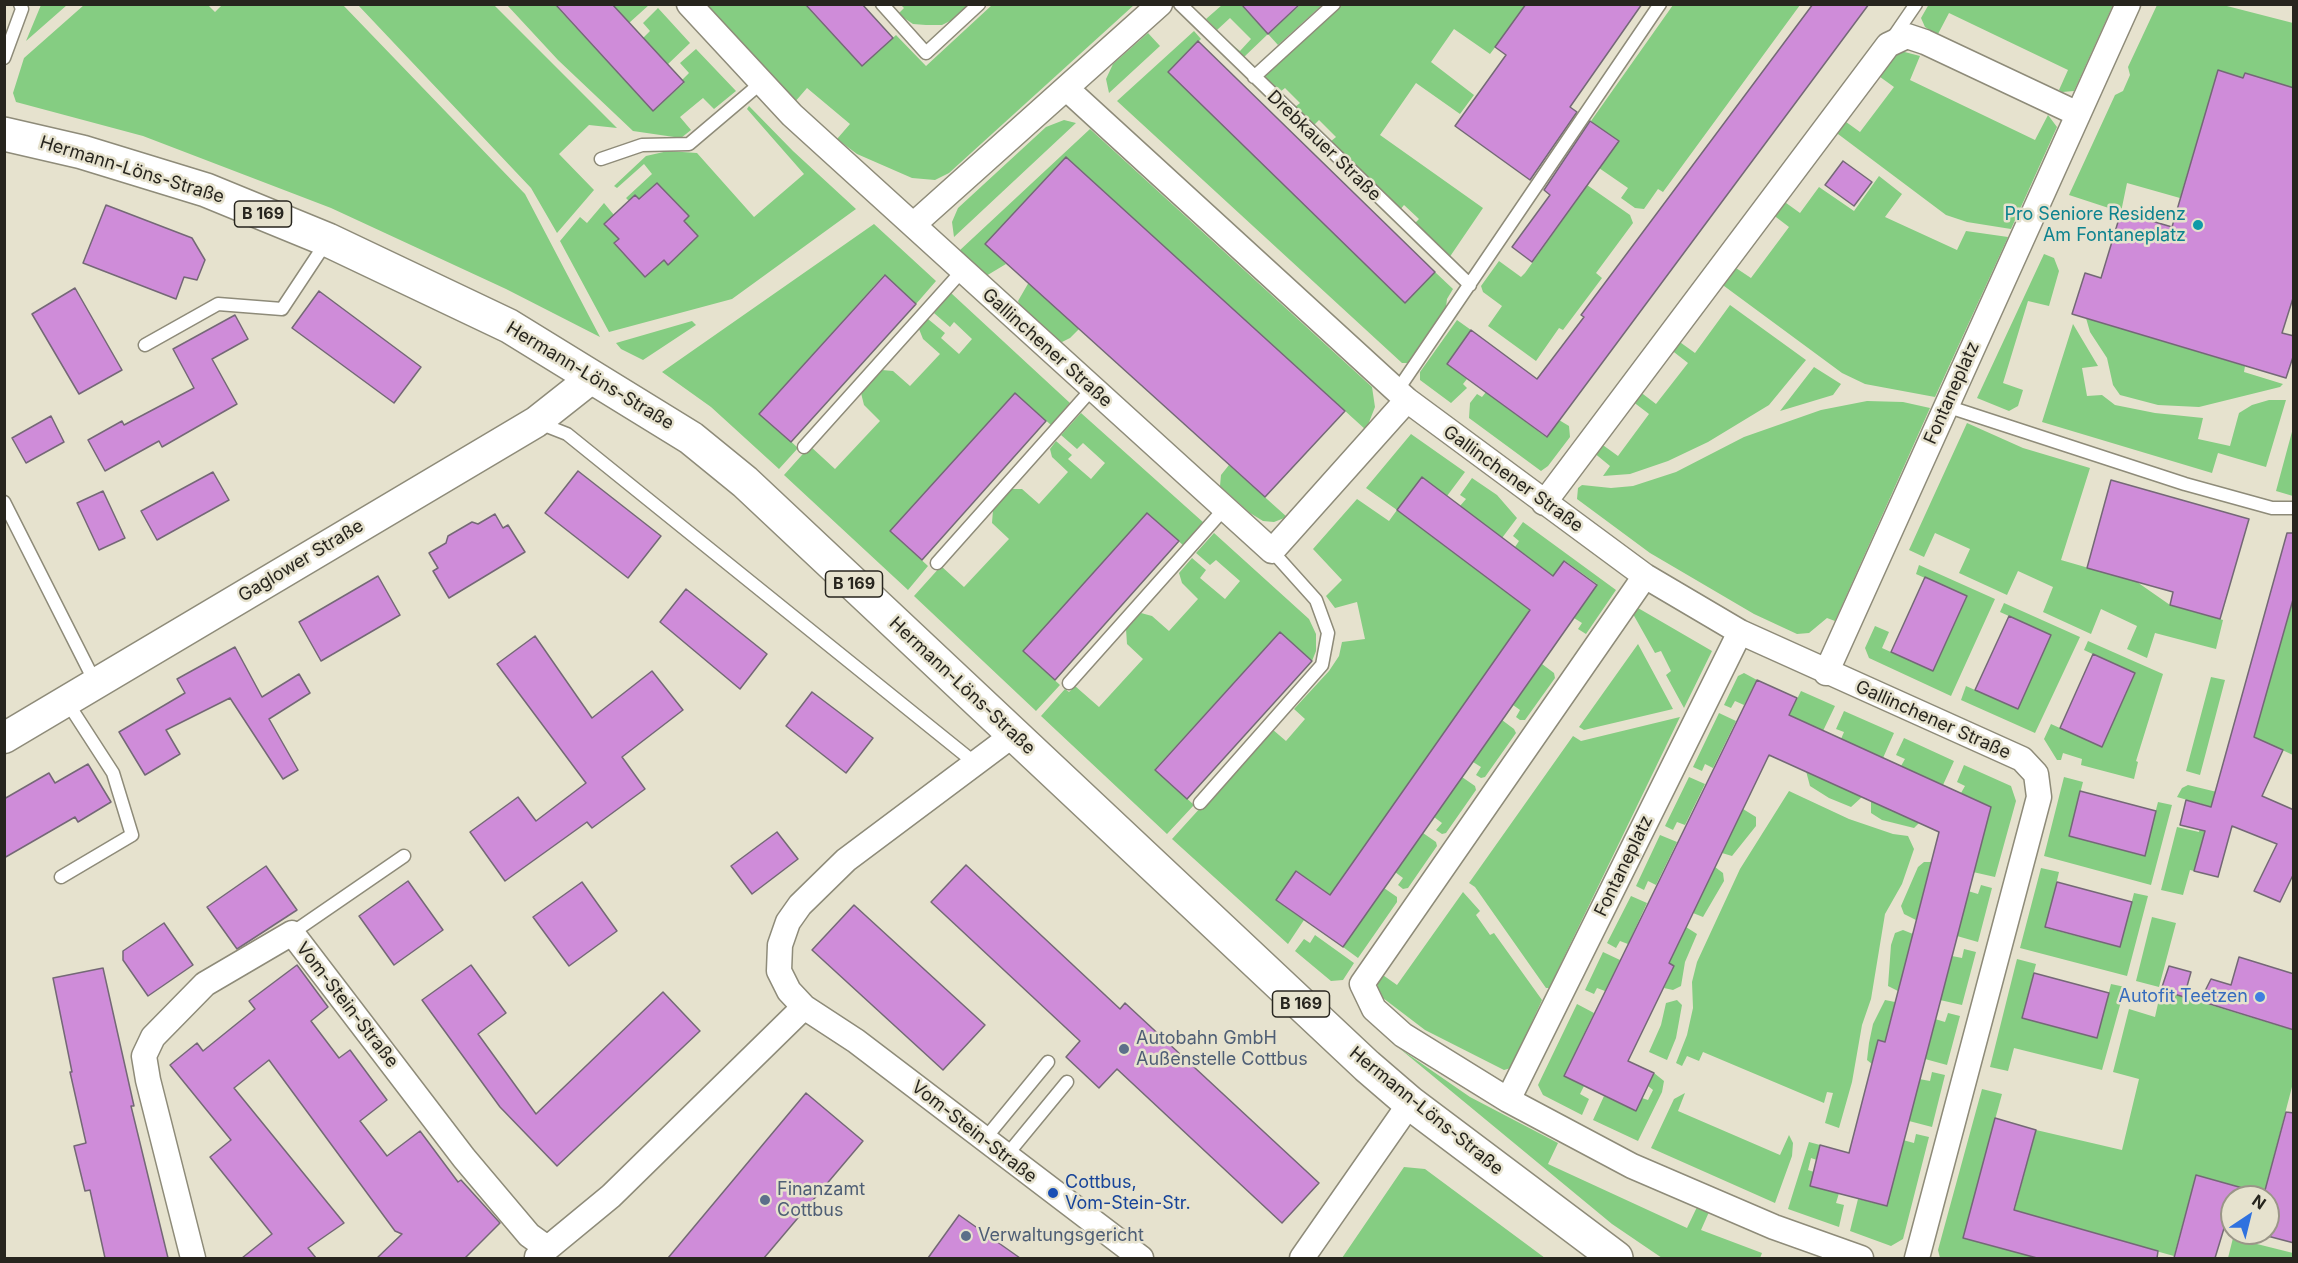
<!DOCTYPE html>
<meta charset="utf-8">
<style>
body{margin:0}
#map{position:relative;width:2298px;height:1263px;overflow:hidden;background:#e6e2ce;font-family:Inter,sans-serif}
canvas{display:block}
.frame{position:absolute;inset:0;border:6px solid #27251e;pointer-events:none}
.north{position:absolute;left:2220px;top:1185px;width:60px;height:60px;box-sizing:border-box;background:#e6e2ce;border:2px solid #9a9688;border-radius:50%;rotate:35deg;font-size:16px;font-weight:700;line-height:24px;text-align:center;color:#27251e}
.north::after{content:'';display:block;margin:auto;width:21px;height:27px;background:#2f72df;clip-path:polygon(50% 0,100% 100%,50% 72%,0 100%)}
</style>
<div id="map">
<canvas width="2298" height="1263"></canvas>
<div class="frame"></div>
<div class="north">N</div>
</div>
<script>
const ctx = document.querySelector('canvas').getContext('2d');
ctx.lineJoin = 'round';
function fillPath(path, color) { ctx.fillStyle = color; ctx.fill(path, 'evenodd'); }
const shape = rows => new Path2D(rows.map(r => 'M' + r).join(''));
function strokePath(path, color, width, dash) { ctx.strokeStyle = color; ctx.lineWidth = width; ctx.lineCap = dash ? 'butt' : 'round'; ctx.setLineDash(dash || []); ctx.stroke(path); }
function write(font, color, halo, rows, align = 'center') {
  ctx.font = font + ' Inter,sans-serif'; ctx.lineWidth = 5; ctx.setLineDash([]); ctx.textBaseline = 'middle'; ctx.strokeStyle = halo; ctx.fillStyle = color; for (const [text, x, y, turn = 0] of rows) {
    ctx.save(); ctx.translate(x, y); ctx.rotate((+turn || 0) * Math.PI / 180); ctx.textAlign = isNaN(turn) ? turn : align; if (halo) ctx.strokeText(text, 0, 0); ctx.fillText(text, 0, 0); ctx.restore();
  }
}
const green = shape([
 [1929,4,2113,4,2113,5,2074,91,2062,92,2059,90,2068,70,1949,13,1938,34,1931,31,1925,27,1921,18],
 [41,5,67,5,26,41],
 [84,5,208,5,215,12,222,5,343,5,525,194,600,337,506,289,331,208,143,136,16,102,13,93,24,58],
 [358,5,494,5,617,128,589,125,559,154,594,190,557,233,531,188],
 [507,5,555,5,653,111,684,83,682,80,689,73,680,63,696,49,736,91,714,109,703,98,680,117,691,130,681,138,633,131,558,60],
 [612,5,649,5,629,23],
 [705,5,805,5,862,66,896,35,926,66,992,5,1134,5,949,173,935,180,912,178,857,154,837,139,850,124,807,88,794,103],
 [901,5,970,5,956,18,942,25,926,25,913,24,898,14,904,8],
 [1222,5,1241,5,1268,34,1300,5,1322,5,1278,45,1268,34,1244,57,1225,39,1240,51,1251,39,1230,18,1217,30,1206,19],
 [1342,5,1527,5,1490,54,1454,29,1431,62,1474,95,1460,114,1416,83,1380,135,1483,208,1449,258,1414,224,1419,219,1404,205,1400,210,1330,142,1336,137,1319,120,1314,125,1295,107,1300,103,1285,88,1280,92,1264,77],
 [1673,5,1800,5,1663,192,1658,189,1644,209,1635,208,1621,198,1628,188,1599,168,1598,127,1591,121],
 [2157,5,2223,5,2293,23,2293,88,2245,73,2243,78,2218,71,2180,198,2127,183,2121,212,2069,195,2115,95,2123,91,2130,75,2128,67],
 [658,8,690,43,667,65,643,38,650,31,643,23],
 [1194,31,1201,39,1169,71,1405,303,1435,272,1453,289,1447,299,1446,307,1409,363,1402,363,1117,101],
 [1148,33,1160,46,1109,93,1106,79,1113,64],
 [1897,50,1920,56,1910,80,2035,140,2048,115,2057,127,2011,229,1967,222,1946,215,1834,131,1842,119,1860,132,1894,87,1876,74],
 [749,106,793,151,856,209,732,299,609,332,560,241,580,217,587,223,604,203,614,215,605,224,619,239,614,244,645,277,664,260,668,265,698,236,684,221,689,216,657,183,639,199,629,201,626,198,652,174,644,164,617,188,614,186,646,156,668,151,697,153,754,217,804,174,747,109],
 [1064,120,1076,123,954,237,952,222,958,208,1046,127],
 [1090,129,1372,387,1375,407,1366,430,1066,157,986,244,1006,264,986,276,959,251],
 [1567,171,1630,215,1633,223,1596,273,1602,278,1563,330,1559,328,1536,361,1488,326,1502,306,1483,292,1481,286,1499,261,1521,277,1525,273,1577,200,1557,185],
 [1879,176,1902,194,1885,217,1957,250,1966,231,2008,237,1935,397,1865,384,1842,373,1720,283,1733,266,1751,278,1789,227,1772,214,1782,200,1800,213,1819,187,1854,211],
 [874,224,936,281,916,304,884,275,760,413,798,448,779,469,711,407,662,372],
 [2044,254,2054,258,2059,271,2049,306,2028,301,2003,383,2023,390,2018,406,2009,411,1977,398],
 [1029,282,1080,328,1070,338,1062,342,1055,340,1023,311,1018,301],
 [951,293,1070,403,1051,425,1015,393,890,531,928,566,908,590,784,475,810,446,835,469,880,421,864,405,861,393,882,370,893,371,910,386,940,354,923,339,919,329,928,319,945,333,941,338,959,354,972,339,954,322,950,327,934,313],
 [1730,305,1806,360,1769,405,1708,442,1668,461,1630,474,1603,476,1610,466,1593,452,1600,443,1618,456,1649,414,1632,401,1639,391,1656,404,1688,363,1670,349,1677,340,1695,353],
 [2086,318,2245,366,2244,372,2283,384,2280,387,2199,407,2158,405,2120,395,2113,385,2107,358,2090,332],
 [1457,320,1471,330,1447,364,1467,379,1463,384,1467,388,1451,403,1420,380,1420,372],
 [692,321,696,325,643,360,621,349,616,343],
 [2073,324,2098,366,2082,368,2087,396,2102,395,2115,405,2155,413,2203,418,2198,439,2230,446,2239,413,2252,405,2269,400,2286,400,2266,467,2218,453,2212,473,2042,422],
 [1814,367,1841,384,1833,395,1780,411],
 [1486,392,1546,437,1559,420,1569,426,1570,437,1548,466,1541,471,1469,418,1470,403,1477,394,1482,397],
 [1867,401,1903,402,1930,408,1835,621,1827,618,1809,633,1797,634,1754,614,1650,553,1577,499,1578,488,1582,485,1611,488,1633,486,1676,472,1744,437,1821,410],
 [1081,413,1204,523,1184,546,1147,513,1023,651,1060,685,1036,711,914,596,941,566,964,587,1009,539,992,523,993,510,1012,489,1022,489,1039,504,1068,472,1052,457,1050,449,1056,441,1072,455,1068,459,1091,479,1105,463,1083,443,1077,449,1061,435],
 [1967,423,2023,448,2090,468,2061,560,2137,582,2170,605,2223,620,2216,649,2155,633,2147,658,2127,649,2137,626,2101,609,2091,634,2043,612,2053,587,2018,571,2007,595,1959,573,1970,549,1935,533,1924,557,1909,550],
 [2293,428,2293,496,2276,491],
 [1411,434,1465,472,1447,496,1397,510,1530,610,1330,895,1296,871,1276,900,1304,920,1288,944,1172,839,1272,729,1286,741,1305,719,1294,709,1329,671,1339,656,1342,642,1365,639,1357,602,1335,608,1326,596,1342,580,1313,549,1357,499,1389,521,1397,510,1366,488],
 [1229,465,1287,517,1274,522,1263,521,1250,513,1220,486,1221,475],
 [1472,478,1497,495,1517,518,1502,538,1460,506,1466,499,1460,495],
 [1523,522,1616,590,1586,634,1578,629,1582,623,1574,618,1597,584,1565,561,1553,576,1515,547,1519,541,1513,536],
 [1214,533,1309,619,1316,634,1316,651,1312,661,1280,632,1155,769,1194,805,1167,834,1041,716,1065,689,1069,692,1075,686,1099,707,1143,659,1127,644,1126,629,1141,613,1152,616,1169,631,1198,599,1182,583,1179,573,1192,558,1206,570,1200,578,1225,599,1240,581,1216,560,1210,565,1196,553],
 [1919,565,1995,599,1951,696,1869,658,1865,648,1875,626,1889,632,1882,648,1933,671,1967,597,1916,574],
 [2293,596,2293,755,2254,737],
 [2004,603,2080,637,2035,733,1961,700,1966,686,2018,709,2051,635,2000,612],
 [1638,608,1712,651,1684,708,1666,675,1671,671,1661,651,1655,653,1633,614],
 [2088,641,2163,674,2136,761,2138,762,2134,779,2081,765,2082,759,2063,753,2061,760,2057,760,2044,739,2051,724,2102,747,2135,674,2084,650],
 [1638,644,1673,709,1584,730,1579,727],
 [1542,664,1554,673,1555,678,1525,720,1520,720,1516,717,1520,710,1513,705],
 [1744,673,1757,680,1744,705,1735,701,1731,708,1724,705,1738,676],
 [2211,677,2225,680,2200,775,2186,771],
 [1801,691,1835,706,1823,731,1789,715],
 [1844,711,1894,733,1883,758,1841,739,1844,732,1836,729],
 [1719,713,1736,721,1713,768,1705,764,1702,771,1693,767],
 [1680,717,1549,988,1546,988,1475,887,1469,883,1573,736,1581,741],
 [1502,720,1514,729,1516,733,1485,777,1481,778,1476,775,1481,767,1473,762],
 [1904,738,1954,761,1943,785,1901,766,1905,759,1896,755],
 [1964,765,2011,786,2016,801,1995,877,1973,872,1991,807,1961,793,1965,786,1957,782],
 [1806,771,1862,797,1851,807,1829,798,1810,786],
 [1462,777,1475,786,1476,790,1446,833,1442,834,1436,830,1442,823,1434,817],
 [1689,777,1705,784,1685,825,1677,822,1673,830,1665,826],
 [2064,777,2083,782,2069,836,2144,856,2158,802,2172,805,2151,885,2044,856],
 [2188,785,2217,792,2194,871,2190,870,2183,895,2161,890,2177,827,2199,832,2205,805,2177,797,2182,788],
 [1789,791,1849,819,1893,834,1908,836,1914,849,1902,884,1885,914,1871,999,1862,1025,1852,1082,1839,1128,1825,1123,1833,1093,1827,1092,1824,1103,1703,1052,1699,1061,1687,1056,1682,1066,1676,1063,1687,1035,1693,1008,1692,982,1697,962,1740,869],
 [1871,801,1919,823,1914,828,1882,820,1871,813],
 [1743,809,1756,817,1756,826,1732,856,1722,853],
 [1423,833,1436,842,1437,846,1408,888,1403,889,1398,885,1403,878,1395,872],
 [1660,835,1677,842,1656,885,1648,881,1644,890,1636,886],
 [1924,862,1932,862,1916,920,1904,914,1901,906,1918,867],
 [1715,867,1723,873,1724,881,1703,917,1693,913],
 [2041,868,2059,872,2046,928,2120,947,2134,893,2148,896,2127,976,2020,948],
 [1981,885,1992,888,1978,942,1957,936,1968,891,1978,894],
 [1384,888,1397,897,1397,902,1358,958,1343,947],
 [1463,892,1480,911,1476,915,1490,935,1494,933,1542,1000,1511,1068,1504,1070,1425,1030,1379,995,1377,982,1380,973,1397,985],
 [1631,896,1647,903,1628,944,1620,941,1616,948,1607,943],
 [2152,917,2176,923,2159,987,2136,981],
 [1686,927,1697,934,1685,962,1681,986,1673,990,1664,988,1674,966,1669,963],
 [1903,930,1913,934,1898,991,1888,986,1891,945,1895,933],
 [1315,935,1354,963,1343,980,1331,981,1295,951,1304,939,1310,943],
 [1964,949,1976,952,1962,1005,1940,1000,1952,956,1962,958],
 [1603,952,1620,960,1605,991,1597,988,1594,994,1585,990],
 [2017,959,2036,964,2022,1018,2097,1038,2111,984,2125,987,2102,1070,2014,1048,2008,1071,1990,1067],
 [2161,990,2293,1030,2293,1083,2264,1194,2196,1175,2174,1256,2014,1212,2036,1130,2122,1150,2139,1079,2113,1072,2129,1009,2155,1017],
 [1677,1000,1682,1005,1676,1038,1667,1060,1649,1052,1661,1025,1666,1003],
 [1885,1000,1895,1002,1885,1042,1878,1041,1872,1064,1867,1060,1869,1043,1873,1024],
 [1577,1004,1594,1013,1564,1076,1584,1086,1580,1094,1589,1099,1582,1115,1543,1095,1538,1085],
 [1948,1013,1960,1016,1947,1065,1925,1059,1935,1019,1945,1022],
 [1399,1048,1470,1097,1558,1143,1548,1164,1687,1228,1697,1207,1709,1212,1701,1230,1762,1253,1760,1258,1662,1258,1612,1224],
 [1932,1072,1945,1075,1932,1127,1909,1121,1919,1079,1930,1081],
 [1654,1073,1664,1081,1662,1092,1638,1141,1593,1120,1604,1096,1636,1111,1642,1098,1648,1100,1653,1090,1648,1086],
 [1982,1089,2002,1094,1963,1238,2037,1258,1940,1258,1938,1250],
 [1685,1093,1678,1111,1780,1155,1789,1135,1793,1143,1792,1156,1775,1203,1651,1148,1674,1099],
 [1916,1134,1929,1137,1903,1239,1891,1246,1850,1231,1858,1199,1887,1206,1903,1140,1914,1143],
 [1809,1142,1820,1145,1817,1160,1811,1158,1808,1170,1814,1172,1810,1186,1839,1193,1836,1203,1844,1205,1839,1227,1788,1209],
 [1404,1167,1425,1169,1545,1258,1342,1258],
 [2233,1238,2293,1253,2293,1258,2228,1258]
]);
const building = shape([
 [555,4,612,4,684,82,653,111,555,4],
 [805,4,862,4,893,38,862,66,805,4],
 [1241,4,1300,4,1268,34,1241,4],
 [1526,4,1642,4,1570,107,1577,112,1530,180,1455,126,1506,55,1495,47,1526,4],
 [1813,4,1869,4,1547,437,1447,364,1471,330,1537,379,1584,317,1581,315,1813,4],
 [1198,41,1435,272,1405,303,1168,72,1198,41],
 [2218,70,2243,78,2245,73,2294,88,2294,295,2282,333,2294,336,2294,354,2286,378,2072,314,2085,273,2101,278,2121,212,2172,227,2218,70],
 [1590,121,1619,141,1532,262,1512,247,1550,195,1544,190,1590,121],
 [1066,157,1345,411,1265,497,985,244,1066,157],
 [1843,161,1872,182,1854,206,1825,185,1843,161],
 [657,183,689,216,684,221,698,236,668,265,664,260,645,277,614,243,619,239,604,224,635,195,639,199,657,183],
 [106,205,192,238,205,260,197,280,184,277,176,299,83,263,106,205],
 [885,275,916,304,791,442,759,414,885,275],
 [75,288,122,370,79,394,32,314,75,288],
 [319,291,421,367,394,403,292,328,319,291],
 [235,315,248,339,212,359,237,404,162,447,159,441,105,471,88,440,122,421,124,425,194,388,173,349,235,315],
 [1015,393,1046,421,922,560,890,531,1015,393],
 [51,416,64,442,26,463,12,438,51,416],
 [578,471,661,536,628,578,545,513,578,471],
 [213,472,229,500,157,540,141,511,213,472],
 [1422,477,1553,576,1564,561,1597,585,1343,947,1276,900,1296,871,1330,895,1530,610,1397,510,1422,477],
 [2111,480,2249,519,2220,619,2170,605,2173,592,2087,568,2111,480],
 [103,491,125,538,99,550,77,503,103,491],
 [1147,513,1179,541,1055,680,1023,651,1147,513],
 [495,514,503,528,508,525,525,552,449,598,433,571,438,568,429,553,446,543,448,536,472,522,478,524,495,514],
 [2287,533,2294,533,2294,596,2254,737,2283,750,2262,796,2294,810,2294,873,2280,902,2254,891,2277,844,2232,826,2218,877,2194,871,2205,831,2180,825,2186,800,2211,807,2287,533],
 [378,576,400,615,321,661,299,622,378,576],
 [1925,577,1967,596,1933,671,1891,652,1925,577],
 [686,589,767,654,740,689,660,622,686,589],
 [2009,616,2051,635,2018,709,1975,690,2009,616],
 [1280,632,1312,661,1187,799,1155,770,1280,632],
 [535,636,592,718,652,671,683,710,622,757,645,789,592,828,587,822,505,881,470,832,518,797,536,821,586,783,497,664,535,636],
 [235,647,262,697,299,674,310,693,269,719,298,770,283,779,230,698,166,730,180,754,145,775,119,732,185,693,177,679,235,647],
 [2093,654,2135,673,2102,747,2060,728,2093,654],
 [1757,680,1797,698,1789,715,1991,807,1887,1206,1810,1186,1820,1145,1849,1153,1878,1040,1885,1042,1939,832,1769,755,1669,963,1674,966,1628,1061,1654,1073,1636,1111,1564,1076,1757,680],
 [812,692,873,738,846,773,786,726,812,692],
 [88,764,111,802,78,822,75,817,4,858,4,799,49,773,55,783,88,764],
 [2080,791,2156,811,2145,856,2069,836,2080,791],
 [777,832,798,859,752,894,731,866,777,832],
 [966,865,1120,1009,1125,1003,1319,1183,1282,1223,1117,1069,1099,1088,1066,1057,1080,1041,931,902,966,865],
 [266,866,297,910,237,949,207,907,266,866],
 [408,881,443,930,394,965,359,916,408,881],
 [582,882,617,931,569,966,533,917,582,882],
 [2057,882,2132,902,2120,947,2045,927,2057,882],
 [854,905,985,1025,943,1070,812,950,854,905],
 [164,923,193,965,148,996,123,960,123,951,164,923],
 [2239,957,2294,974,2294,1030,2200,1001,2211,979,2231,985,2239,957],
 [297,965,328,1007,311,1021,339,1058,350,1050,387,1100,360,1121,387,1156,420,1131,458,1182,461,1180,500,1223,465,1258,377,1258,402,1234,395,1231,269,1060,234,1088,344,1223,308,1248,316,1258,242,1258,272,1234,210,1157,231,1140,170,1065,197,1043,203,1051,255,1009,249,1001,297,965],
 [471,965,506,1013,478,1034,536,1114,663,992,700,1031,557,1166,500,1107,422,1000,471,965],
 [2169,966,2191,972,2184,997,2161,990,2169,966],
 [103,968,134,1106,131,1106,168,1258,105,1258,90,1190,85,1191,74,1146,86,1143,70,1072,72,1072,53,978,103,968],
 [2034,973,2109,993,2097,1038,2022,1018,2034,973],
 [806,1093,863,1141,764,1258,668,1258,806,1093],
 [2286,1112,2294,1113,2294,1243,2256,1233,2268,1233,2268,1197,2232,1197,2232,1227,2225,1225,2215,1258,2174,1258,2196,1175,2264,1194,2286,1112],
 [1995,1118,2036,1130,2014,1210,2158,1251,2157,1258,2037,1258,1963,1238,1995,1118],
 [959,1215,1020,1258,928,1258,959,1215]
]);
const service = shape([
 [882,4,926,53,979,4],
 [1180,4,1470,285],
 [1892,39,1916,4],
 [4,58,22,9,20,4],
 [1254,77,1334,4],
 [601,159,642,145,689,144,761,83],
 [145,345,218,304,282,309,327,241],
 [1397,391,1660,4],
 [1946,406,2185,484,2272,508,2294,508],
 [539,423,567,434,975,763],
 [804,447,962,271],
 [4,502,96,684],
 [937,563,1092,389],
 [1069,683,1225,508],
 [1200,803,1322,665,1328,633,1316,600,1272,551],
 [61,877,132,835,113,773,67,702],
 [292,933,404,856],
 [984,1140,1048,1062],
 [1006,1156,1067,1082]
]);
const minor = shape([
 [689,4,792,115,1272,551,1407,400],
 [1067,89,1407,400,1645,576,1740,632,2022,759,2036,774,2039,797,1917,1258],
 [913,225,1160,4],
 [1544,503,1888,45,1907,36,1925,42,2078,114],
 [1645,576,1362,984,1374,1009,1403,1035,1508,1100,1632,1166,1774,1227,1861,1258],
 [1826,673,2128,4],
 [1013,735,846,860,800,905,788,922,780,945,779,971,789,991,804,1007,856,1041,1141,1258],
 [1508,1100,1740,632],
 [537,1257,611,1196,804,1007],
 [193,1258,148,1080,144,1056,153,1037,205,984,292,933,464,1158,529,1235,547,1248],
 [1302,1258,1410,1103]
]);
const tertiary = shape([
 [4,738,536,422,593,377]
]);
const primary = shape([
 [4,134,82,152,206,190,328,240,509,326,691,438,745,482,1367,1066,1410,1103,1616,1258]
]);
const markers = [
 [2198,225,6,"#0f9aa8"],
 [2260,997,6,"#3f7fe0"],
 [1124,1049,6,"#5c6f8a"],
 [1053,1193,6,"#1a4fb4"],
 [765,1200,6,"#5c6f8a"],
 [966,1236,6,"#5c6f8a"]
];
const shields = [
 [263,214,57],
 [854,584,57],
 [1301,1004,57]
];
const shieldNames = [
 ["B 169",263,214],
 ["B 169",854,584],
 ["B 169",1301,1004]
];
const streetNames = [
 ["Drebkauer Straße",1324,146,44],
 ["Hermann-Löns-Straße",132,170,17],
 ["Gallinchener Straße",1047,348,42],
 ["Hermann-Löns-Straße",590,376,31],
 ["Fontaneplatz",1952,393,-66],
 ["Gallinchener Straße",1513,479,36],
 ["Gaglower Straße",301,561,-31],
 ["Hermann-Löns-Straße",962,686,43],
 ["Gallinchener Straße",1933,720,24],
 ["Fontaneplatz",1624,866,-64],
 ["Vom-Stein-Straße",347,1005,52],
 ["Hermann-Löns-Straße",1426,1111,39],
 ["Vom-Stein-Straße",974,1132,38]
];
const cultureNames = [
 ["Pro Seniore Residenz",2186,215],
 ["Am Fontaneplatz",2186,236]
];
const shopNames = [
 ["Autofit Teetzen",2248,997]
];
const serviceNames = [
 ["Autobahn GmbH",1136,1039],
 ["Außenstelle Cottbus",1136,1060],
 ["Finanzamt",777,1190],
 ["Cottbus",777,1211],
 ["Verwaltungsgericht",978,1236]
];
const transitNames = [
 ["Cottbus,",1065,1183],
 ["Vom-Stein-Str.",1065,1204]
];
fillPath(green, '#85cd82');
fillPath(building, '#cf8cd9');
strokePath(building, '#746876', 1.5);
strokePath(service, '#8e8b79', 15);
strokePath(minor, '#8e8b79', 27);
strokePath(tertiary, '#8e8b79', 33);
strokePath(primary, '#8e8b79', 36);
strokePath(service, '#fff', 12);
strokePath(minor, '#fff', 24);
strokePath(tertiary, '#fff', 30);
strokePath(primary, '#fff', 33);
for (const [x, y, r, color] of markers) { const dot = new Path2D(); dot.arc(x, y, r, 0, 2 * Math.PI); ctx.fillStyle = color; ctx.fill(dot); strokePath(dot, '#e6e2ce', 2); }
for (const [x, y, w] of shields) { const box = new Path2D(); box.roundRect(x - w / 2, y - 13, w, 26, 4.5); ctx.fillStyle = '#e6e2ce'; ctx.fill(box); strokePath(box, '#27251e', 1.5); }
write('bold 16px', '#27251e', null, shieldNames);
write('18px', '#27251e', '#e6e2ce', streetNames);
write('18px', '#0d838f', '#e6e2ce', cultureNames, 'right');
write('18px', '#366cbe', '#e6e2ce', shopNames, 'right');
write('18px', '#4e5e75', '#e6e2ce', serviceNames, 'left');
write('18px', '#164399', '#e6e2ce', transitNames, 'left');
</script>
